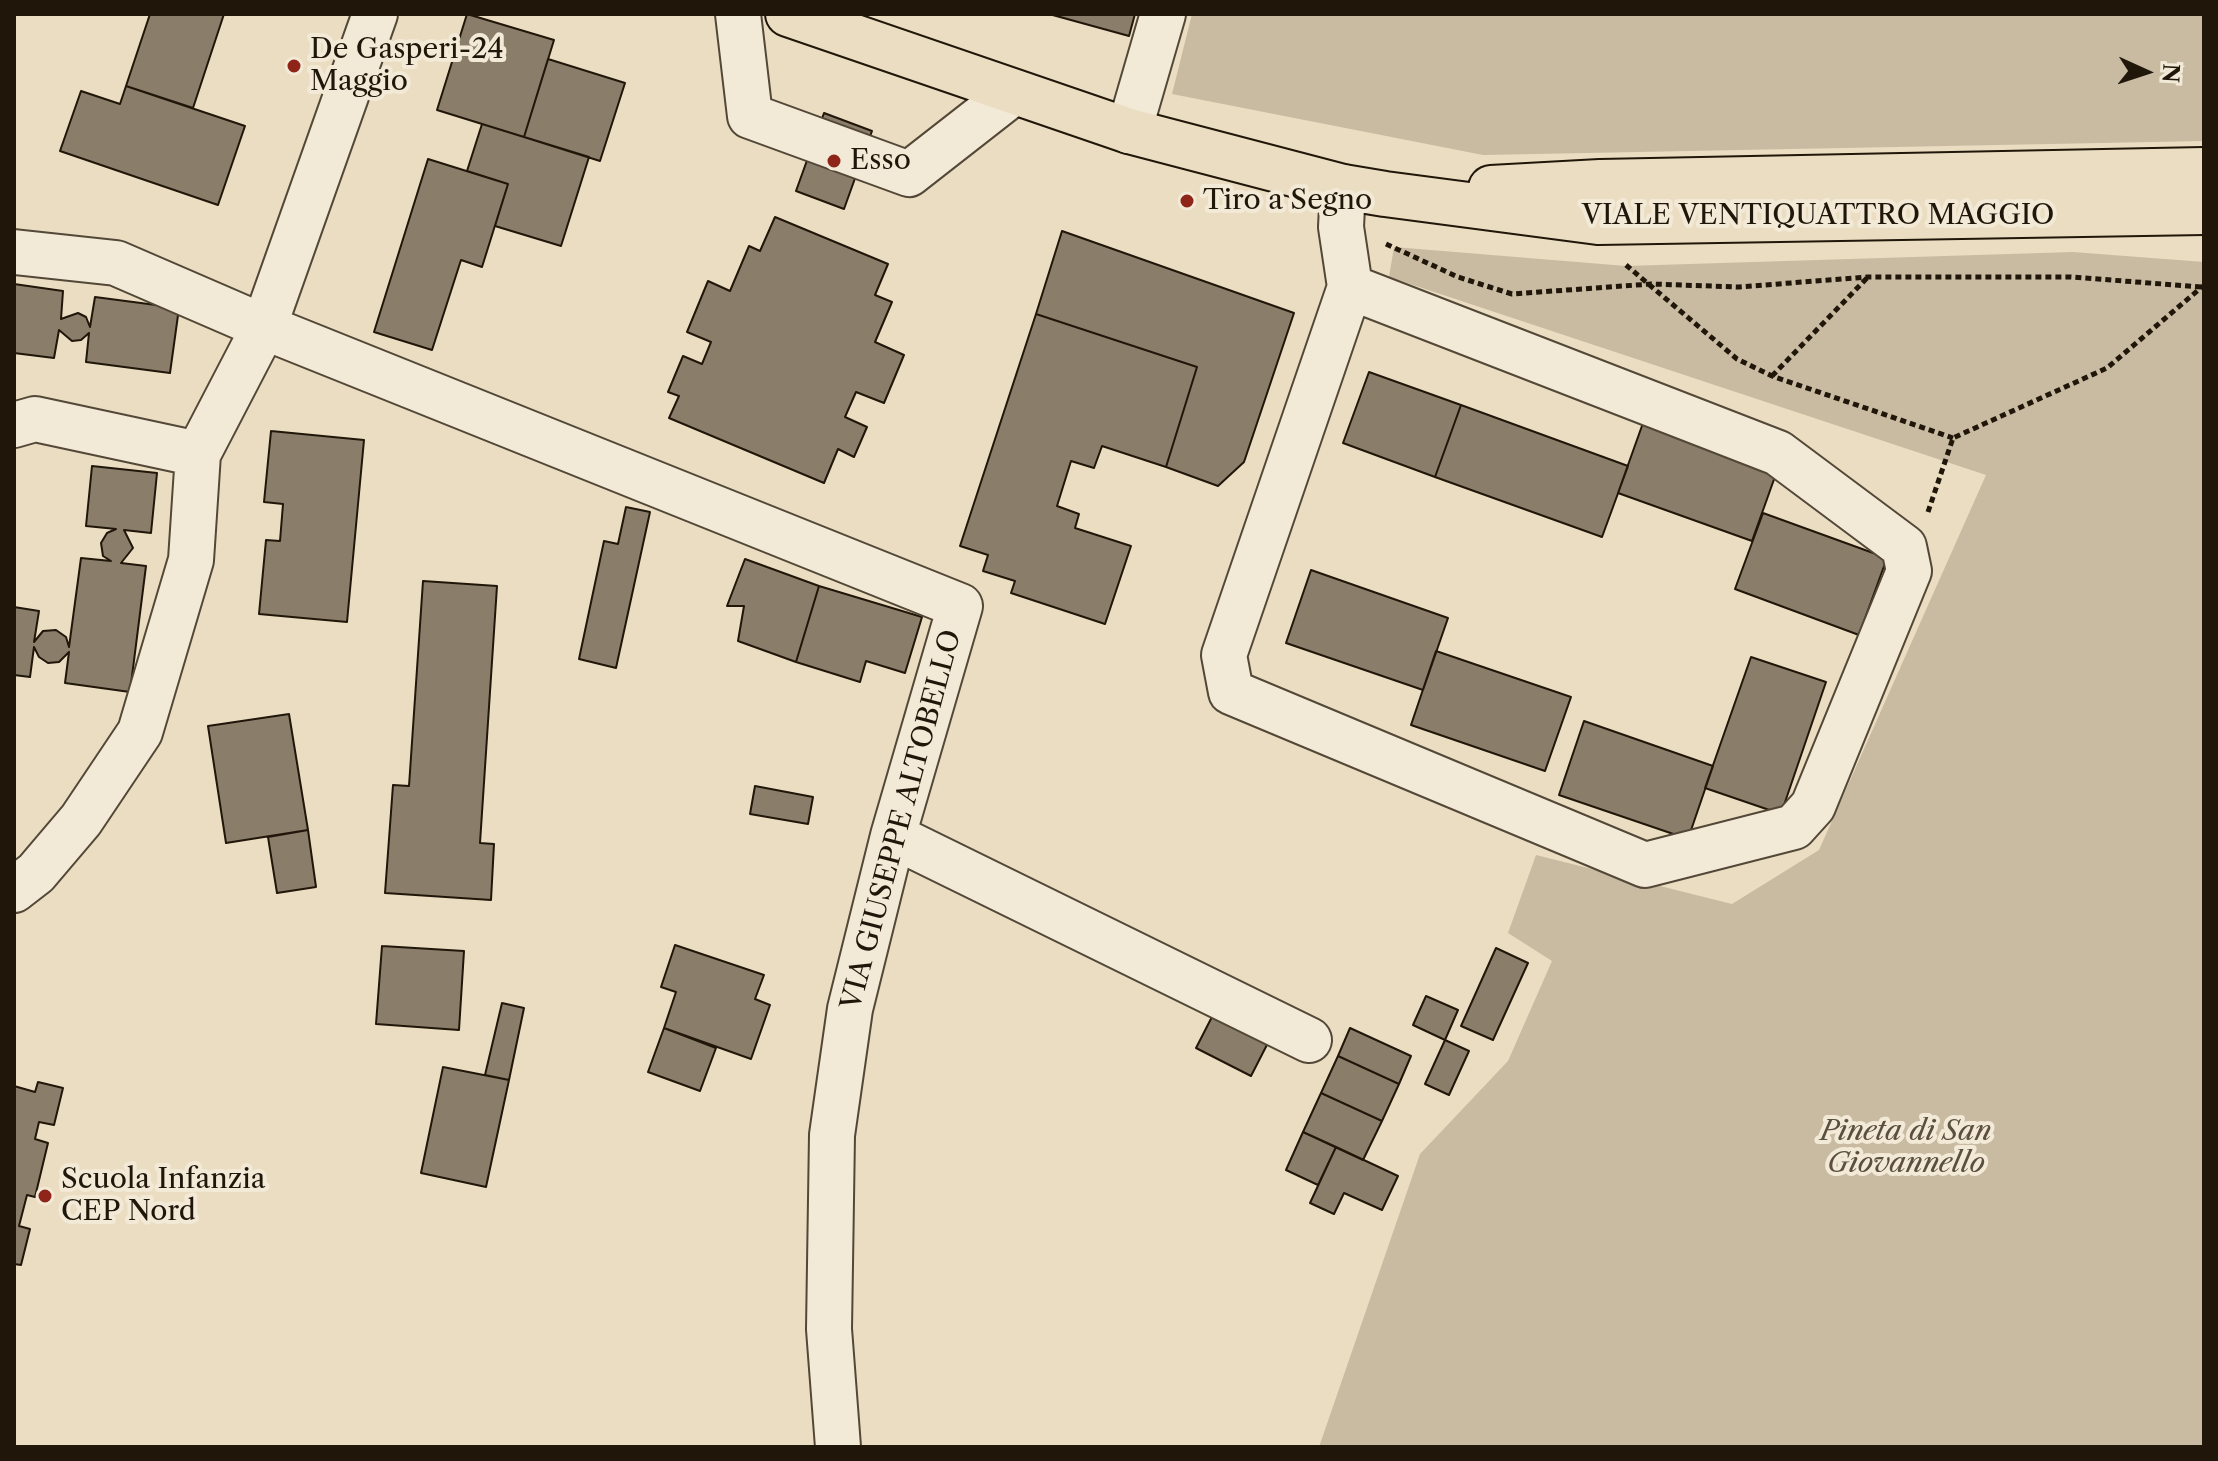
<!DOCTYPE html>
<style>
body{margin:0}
#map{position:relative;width:2218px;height:1461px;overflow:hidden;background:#ebddc1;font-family:"Libre Caslon Text",serif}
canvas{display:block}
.frame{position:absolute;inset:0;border:16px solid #201609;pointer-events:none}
.north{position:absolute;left:2106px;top:32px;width:80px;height:80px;-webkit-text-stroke:6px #f2e9d7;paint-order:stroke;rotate:93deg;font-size:22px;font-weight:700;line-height:32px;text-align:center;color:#201609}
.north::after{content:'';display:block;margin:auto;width:28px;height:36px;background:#201609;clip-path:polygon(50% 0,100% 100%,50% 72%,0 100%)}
</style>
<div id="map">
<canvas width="2218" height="1461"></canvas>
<div class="frame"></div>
<div class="north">N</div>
</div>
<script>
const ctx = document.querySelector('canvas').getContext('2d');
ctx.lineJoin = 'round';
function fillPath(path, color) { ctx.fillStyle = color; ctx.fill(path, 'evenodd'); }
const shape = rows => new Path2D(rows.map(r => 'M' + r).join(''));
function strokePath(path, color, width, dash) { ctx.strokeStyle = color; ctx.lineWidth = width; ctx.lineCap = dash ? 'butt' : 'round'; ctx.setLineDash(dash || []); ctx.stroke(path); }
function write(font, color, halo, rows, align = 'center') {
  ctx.font = font + ' "Libre Caslon Text",serif'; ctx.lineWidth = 8; ctx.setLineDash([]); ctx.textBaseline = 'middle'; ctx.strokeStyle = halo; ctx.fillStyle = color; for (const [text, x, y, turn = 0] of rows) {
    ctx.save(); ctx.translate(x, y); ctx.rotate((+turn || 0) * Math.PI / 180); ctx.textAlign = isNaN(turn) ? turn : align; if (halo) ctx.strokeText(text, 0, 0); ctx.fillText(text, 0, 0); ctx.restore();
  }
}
const green = shape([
 [1192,14,2204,14,2204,141,1483,155,1172,94],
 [1394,247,1626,266,2073,252,2204,262,2204,1447,1319,1447,1420,1154,1508,1061,1552,961,1508,933,1536,855,1732,904,1819,850,1986,475,1389,277]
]);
const building = shape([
 [150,14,224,14,193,108,126,86,150,14],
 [467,14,554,40,524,137,437,110,467,14],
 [1049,14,1135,14,1129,36,1049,14],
 [548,59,625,83,600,161,524,137,548,59],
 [126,86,245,126,218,205,60,151,81,91,120,104,126,86],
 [824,113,872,131,844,209,796,191,824,113],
 [482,124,589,157,561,246,495,226,508,184,467,171,482,124],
 [428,159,508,184,482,267,461,260,432,350,374,332,428,159],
 [775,217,888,264,875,295,892,302,875,342,904,355,884,403,856,392,845,417,867,427,854,457,838,449,824,483,669,418,679,396,668,392,683,356,702,364,711,342,687,332,708,281,730,291,749,246,760,251,775,217],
 [1062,231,1294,313,1244,462,1218,486,1166,467,1197,367,1036,314,1062,231],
 [14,284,63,291,61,319,78,313,86,317,90,327,95,297,179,308,170,373,86,362,89,333,81,340,72,341,59,330,54,358,14,353,14,284],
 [1036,314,1197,367,1166,467,1102,446,1094,468,1071,461,1057,506,1079,514,1075,528,1131,546,1105,624,1011,593,1015,581,983,571,988,555,960,546,1036,314],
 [1369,372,1461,405,1435,477,1343,443,1369,372],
 [1461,405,1628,466,1602,537,1435,477,1461,405],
 [1643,423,1777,471,1752,541,1618,493,1643,423],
 [271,431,364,440,347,622,259,614,266,540,280,541,283,504,264,502,271,431],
 [92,466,157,473,151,533,124,530,133,548,121,563,146,566,130,692,65,683,69,652,59,662,48,663,39,657,34,647,30,677,14,675,14,607,39,611,34,642,43,631,56,630,66,637,69,647,81,558,111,561,103,556,101,543,107,533,116,529,86,526,92,466],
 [626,507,650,512,616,668,579,659,604,541,618,544,626,507],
 [1763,513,1887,558,1859,635,1735,589,1763,513],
 [745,559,819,586,796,662,738,641,744,606,727,606,745,559],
 [1311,570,1448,618,1423,690,1286,643,1311,570],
 [423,581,497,586,480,843,494,844,491,900,385,893,393,785,409,786,423,581],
 [819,586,922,617,905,673,866,661,860,682,796,662,819,586],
 [1436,651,1571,697,1545,771,1411,725,1436,651],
 [1751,657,1826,682,1781,814,1705,788,1751,657],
 [289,714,308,830,226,843,208,726,289,714],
 [1584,721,1713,766,1688,839,1559,795,1584,721],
 [755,786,813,797,808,824,750,814,755,786],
 [308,830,316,887,277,893,268,837,308,830],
 [675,945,764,975,755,999,770,1005,751,1059,664,1028,676,992,661,987,675,945],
 [382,946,464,951,459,1030,376,1024,382,946],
 [1496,948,1528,963,1493,1040,1461,1026,1496,948],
 [1426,996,1458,1010,1445,1040,1413,1025,1426,996],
 [502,1003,524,1008,509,1080,485,1075,502,1003],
 [1216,1009,1271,1037,1251,1076,1196,1048,1216,1009],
 [664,1028,716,1048,700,1091,648,1072,664,1028],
 [1350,1028,1411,1056,1399,1084,1338,1056,1350,1028],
 [1445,1040,1469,1051,1449,1095,1425,1084,1445,1040],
 [1338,1056,1399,1084,1382,1121,1321,1093,1338,1056],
 [443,1067,509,1080,486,1187,421,1173,443,1067],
 [38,1082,63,1088,54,1125,39,1122,35,1139,48,1143,35,1197,27,1195,19,1226,30,1229,21,1265,14,1264,14,1086,35,1092,38,1082],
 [1321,1093,1382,1121,1363,1160,1303,1132,1321,1093],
 [1303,1132,1336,1147,1318,1185,1286,1170,1303,1132],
 [1336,1147,1398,1176,1382,1210,1344,1193,1334,1214,1310,1203,1336,1147]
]);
const path = shape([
 [1386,244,1458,277,1512,294,1651,284,1739,287,1867,277,2071,277,2202,287],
 [1626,265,1737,359,1772,376,1953,438],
 [1772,376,1867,278],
 [1928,512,1953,438,2107,368,2203,286]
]);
const minor = shape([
 [738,14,750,116,909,174,1014,92],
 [1129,131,1163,14],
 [1343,187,1341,227,1350,287,1778,453,1904,547,1909,571,1813,806,1794,827,1645,865,1231,692,1224,655,1350,287],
 [14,252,116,263,264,327,960,606,893,836,850,1009,832,1135,829,1329,838,1447],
 [14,425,35,419,198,454],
 [893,836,1309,1040],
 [14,890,36,873,81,820,140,732,191,560,198,454,264,327,375,14]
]);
const major = shape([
 [788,14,1129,131,1343,187,1385,194,1598,222,2204,212],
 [1491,188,1600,182,2204,170]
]);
const markers = [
 [294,66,8,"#8f2418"],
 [834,161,8,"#8f2418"],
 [1187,201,8,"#8f2418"],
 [45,1196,8,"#8f2418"]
];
const poiNames = [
 ["De Gasperi-24",310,50],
 ["Maggio",310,82],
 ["Esso",850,161],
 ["Tiro a Segno",1203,201],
 ["Scuola Infanzia",61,1180],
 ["CEP Nord",61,1212]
];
const streetNames = [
 ["VIALE VENTIQUATTRO MAGGIO",1818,216],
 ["VIA GIUSEPPE ALTOBELLO",902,820,-75]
];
const parkNames = [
 ["Pineta di San",1906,1132],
 ["Giovannello",1906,1164]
];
fillPath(green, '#c8bba2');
fillPath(building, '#8a7d69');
strokePath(building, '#201609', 2);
strokePath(minor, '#534837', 48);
strokePath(major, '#201609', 48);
strokePath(path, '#201609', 5, [6, 4]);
strokePath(minor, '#f2e9d7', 44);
strokePath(major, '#ebddc1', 44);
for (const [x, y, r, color] of markers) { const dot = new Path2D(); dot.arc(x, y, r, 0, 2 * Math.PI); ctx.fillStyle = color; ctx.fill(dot); strokePath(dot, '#f2e9d7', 3); }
write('28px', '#201609', '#f2e9d7', poiNames, 'left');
write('28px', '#201609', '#f2e9d7', streetNames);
write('italic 28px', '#5b503f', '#f2e9d7', parkNames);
</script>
